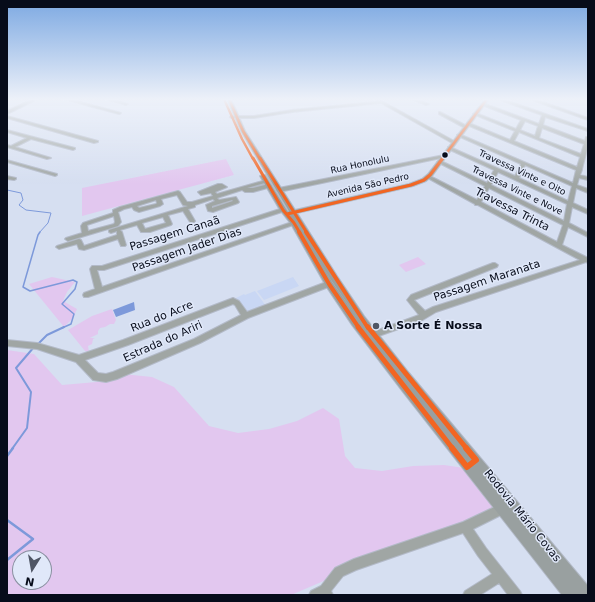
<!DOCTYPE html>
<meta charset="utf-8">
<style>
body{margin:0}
#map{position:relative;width:595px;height:602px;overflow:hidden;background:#d6dff1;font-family:"DejaVu Sans",sans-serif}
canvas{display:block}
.frame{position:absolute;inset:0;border:8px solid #070c1a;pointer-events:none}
.north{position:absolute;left:12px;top:550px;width:40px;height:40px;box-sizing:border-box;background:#e0e8f9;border:1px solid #8990a0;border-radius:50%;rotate:191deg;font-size:11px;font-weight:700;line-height:16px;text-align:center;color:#070c1a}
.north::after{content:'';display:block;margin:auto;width:14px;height:18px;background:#4f5665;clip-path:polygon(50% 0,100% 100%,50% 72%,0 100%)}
</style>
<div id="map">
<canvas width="595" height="602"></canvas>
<div class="frame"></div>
<div class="north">N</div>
</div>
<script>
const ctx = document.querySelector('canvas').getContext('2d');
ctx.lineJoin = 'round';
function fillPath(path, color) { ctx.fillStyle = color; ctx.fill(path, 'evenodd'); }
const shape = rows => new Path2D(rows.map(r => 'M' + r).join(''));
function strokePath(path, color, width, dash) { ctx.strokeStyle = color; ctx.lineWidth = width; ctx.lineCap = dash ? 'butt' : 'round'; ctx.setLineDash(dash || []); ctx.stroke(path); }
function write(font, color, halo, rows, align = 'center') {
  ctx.font = font + ' "DejaVu Sans",sans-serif'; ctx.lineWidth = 3; ctx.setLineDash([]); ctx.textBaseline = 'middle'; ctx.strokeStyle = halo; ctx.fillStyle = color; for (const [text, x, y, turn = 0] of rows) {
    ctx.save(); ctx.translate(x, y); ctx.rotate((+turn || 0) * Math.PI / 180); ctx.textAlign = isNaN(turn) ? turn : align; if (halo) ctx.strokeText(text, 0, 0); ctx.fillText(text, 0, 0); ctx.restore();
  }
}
const built = shape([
 [293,277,299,286,264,300,257,291],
 [255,291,266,306,246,314,236,298,244,294,245,295]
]);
const green = shape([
 [226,159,234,175,82,216,82,188],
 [418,257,426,264,406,272,399,265],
 [52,277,75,282,67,292,63,301,77,309,73,318,64,327,29,284],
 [112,309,116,320,114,324,110,324,105,327,100,328,98,331,98,334,90,338,95,338,93,339,92,344,88,346,89,352,85,351,68,330,92,316],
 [7,350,34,354,62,385,108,381,123,374,152,377,174,387,209,426,238,433,269,429,297,421,323,408,339,419,345,456,355,468,382,471,413,466,444,465,464,468,494,508,291,595,7,595],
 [20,558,44,558,44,582,20,582]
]);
const water = shape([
 [134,302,135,310,116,317,113,310]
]);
const streamFar3 = shape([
 [7,190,21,193,23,200,19,205,26,210,51,213,48,223,39,233]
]);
const streamFar2 = shape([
 [40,232,38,235,23,287,30,291,73,280,77,282,75,289,62,304,74,314,71,324,62,328]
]);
const streamFar1 = shape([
 [38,344,47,335,64,327],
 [12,449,27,428,31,392,16,368,34,347]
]);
const stream = shape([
 [7,456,13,448],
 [7,520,33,539,7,560]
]);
const minor = shape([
 [63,99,71,99,121,113,119,114,63,99],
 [105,99,112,99,128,104,126,105,105,99],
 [410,99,417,99,429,104,426,105,410,99],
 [497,99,503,99,588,129,588,131,545,117,543,125,585,141,586,137,588,137,588,146,582,169,582,170,580,175,588,177,588,180,579,178,577,185,588,189,588,193,576,188,573,203,588,210,588,214,572,207,569,223,588,233,588,237,568,227,562,245,588,258,588,263,586,262,436,312,421,321,373,338,370,337,369,335,370,333,419,315,407,300,411,295,493,263,495,263,498,265,497,267,414,300,425,311,433,307,580,260,478,205,475,205,475,204,426,177,430,176,477,200,485,186,437,162,441,161,487,183,494,170,448,149,448,147,450,147,515,176,521,164,458,136,457,135,459,134,573,183,576,170,467,125,467,123,469,123,510,140,515,131,473,114,476,113,516,129,521,120,482,105,481,104,483,103,539,124,542,115,497,99],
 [525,121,538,126,535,136,520,130,525,121],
 [542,128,584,144,581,154,539,138,542,128],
 [519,132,580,157,577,167,514,141,519,132],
 [525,165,572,186,568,201,519,178,525,165],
 [498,172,567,204,564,221,491,185,498,172],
 [489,188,563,225,557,242,481,202,489,188],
 [529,99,535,99,588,118,588,120,529,99],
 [382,101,456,142,452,143,381,103,292,112,254,118,232,118,230,117,232,116,254,116,292,110,382,101],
 [440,112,467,126,468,127,465,128,439,114,439,112,440,112],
 [7,116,98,141,98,142,94,143,7,118,7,116],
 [7,130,75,148,75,149,73,150,31,139,15,147,51,158,47,159,7,147,7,145,11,146,27,138,7,132,7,130],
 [444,155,446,156,446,157,279,192,276,190,279,188,444,155],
 [7,160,57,174,57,175,55,176,7,162,7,160],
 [7,176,16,178,16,179,14,180,7,179,7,176],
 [266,180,268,180,268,182,247,188,253,188,269,184,272,186,271,187,253,192,245,192,242,190,217,198,219,200,236,197,239,202,238,203,213,212,208,211,206,205,215,201,213,199,195,205,195,207,188,209,195,221,194,222,190,222,183,211,168,215,172,224,171,225,150,232,141,232,137,225,120,230,122,232,126,245,125,246,121,246,118,239,84,250,79,249,77,244,59,249,56,247,57,246,79,239,81,240,84,246,117,235,117,231,111,233,109,232,109,230,188,206,183,205,177,195,161,199,163,204,160,206,139,212,134,210,132,207,124,209,118,212,121,222,118,226,68,241,65,239,66,238,82,233,81,226,83,223,113,213,113,210,120,207,178,191,180,192,187,202,192,202,213,196,211,193,201,195,198,192,218,184,222,184,227,187,215,192,217,194,266,180],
 [156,200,157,203,156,204,139,208,137,206,156,200],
 [232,200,233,201,212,208,212,206,232,200],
 [114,216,115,222,114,224,88,231,87,225,114,216],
 [163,217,166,223,145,229,142,223,163,217],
 [283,208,285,209,285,211,104,270,97,270,102,287,292,222,296,222,296,224,88,297,84,297,83,295,84,293,95,289,90,269,92,266,102,266,283,208],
 [329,281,331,282,332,284,331,286,248,318,200,343,117,379,106,382,93,380,76,362,37,349,7,346,7,340,37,343,79,355,123,340,233,298,239,301,247,312,329,281],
 [233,304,235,305,241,315,194,339,113,372,106,374,98,373,85,360,128,345,233,304],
 [501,504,505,505,506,509,505,513,473,529,486,548,520,591,522,595,508,595,499,583,480,595,463,595,465,591,492,574,478,556,463,533,356,570,343,576,331,591,333,595,309,595,311,591,321,586,335,568,354,559,463,522,501,504]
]);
const major = shape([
 [32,99,38,99,7,114,7,111,32,99],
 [227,99,231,99,245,131,295,210,409,184,422,179,428,174,485,99,489,99,432,176,426,181,413,186,297,213,337,276,364,316,409,373,588,586,588,595,578,595,577,594,578,595,562,595,403,392,352,325,326,286,291,224,280,210,260,176,265,175,286,209,288,212,289,211,241,131,227,99],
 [314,252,331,280,363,326,332,282,314,252]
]);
const bus1Far4 = shape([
 [224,99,242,139,253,159],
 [229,99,243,131,260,159],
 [442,159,487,99]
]);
const bus1Far3 = shape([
 [253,158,283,210,294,223,300,233],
 [260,158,307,233],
 [287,214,411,185,424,180,430,175,443,158]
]);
const bus1Far2 = shape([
 [299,232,329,284,359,328],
 [306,232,368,328]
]);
const bus1Far1 = shape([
 [358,327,453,449],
 [368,327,467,449]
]);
const bus1 = shape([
 [452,448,467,467,476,460,466,448]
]);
const markers = [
 [445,155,3.5,"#070c1a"],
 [376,326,4,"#4f5665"]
];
const farStreetnames = [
 ["Rua Honolulu",360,165,-12],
 ["Travessa Vinte e Oito",522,173,25],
 ["Avenida São Pedro",368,186,-13],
 ["Travessa Vinte e Nove",517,191,26]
];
const streetNames = [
 ["Travessa Trinta",512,210,27],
 ["Passagem Canaã",175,234,-17],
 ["Passagem Jader Dias",187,250,-19],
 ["Passagem Maranata",487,281,-18],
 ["Rua do Acre",162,317,-22],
 ["Estrada do Ariri",163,342,-24],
 ["Rodovia Mário Covas",522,516,51]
];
const poiNames = [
 ["A Sorte É Nossa",384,326]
];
fillPath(built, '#c9d7f4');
fillPath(green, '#e2c7ef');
fillPath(water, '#7d99da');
strokePath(streamFar3, '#7d99da', 1);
strokePath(streamFar2, '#7d99da', 1.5);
strokePath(streamFar1, '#7d99da', 2);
strokePath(stream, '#7d99da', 2.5);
strokePath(minor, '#b3bac8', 2);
strokePath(major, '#b3bac8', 2);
fillPath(minor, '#a0a6a4');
fillPath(major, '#99a0a0');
strokePath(bus1Far4, '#f26522', 2.5);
strokePath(bus1Far3, '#f26522', 3);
strokePath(bus1Far2, '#f26522', 4);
strokePath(bus1Far1, '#f26522', 5);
strokePath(bus1, '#f26522', 6);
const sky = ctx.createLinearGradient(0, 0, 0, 184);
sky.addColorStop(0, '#7da9e2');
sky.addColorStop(0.54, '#edf1f9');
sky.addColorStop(1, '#edf1f900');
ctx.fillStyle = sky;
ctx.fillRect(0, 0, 595, 184);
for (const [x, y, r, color] of markers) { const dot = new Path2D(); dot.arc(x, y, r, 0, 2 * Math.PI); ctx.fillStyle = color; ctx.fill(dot); strokePath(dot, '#e0e8f9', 1.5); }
write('9px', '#070c1a', '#e0e8f9', farStreetnames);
write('11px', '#070c1a', '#e0e8f9', streetNames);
write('bold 11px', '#070c1a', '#e0e8f9', poiNames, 'left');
</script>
